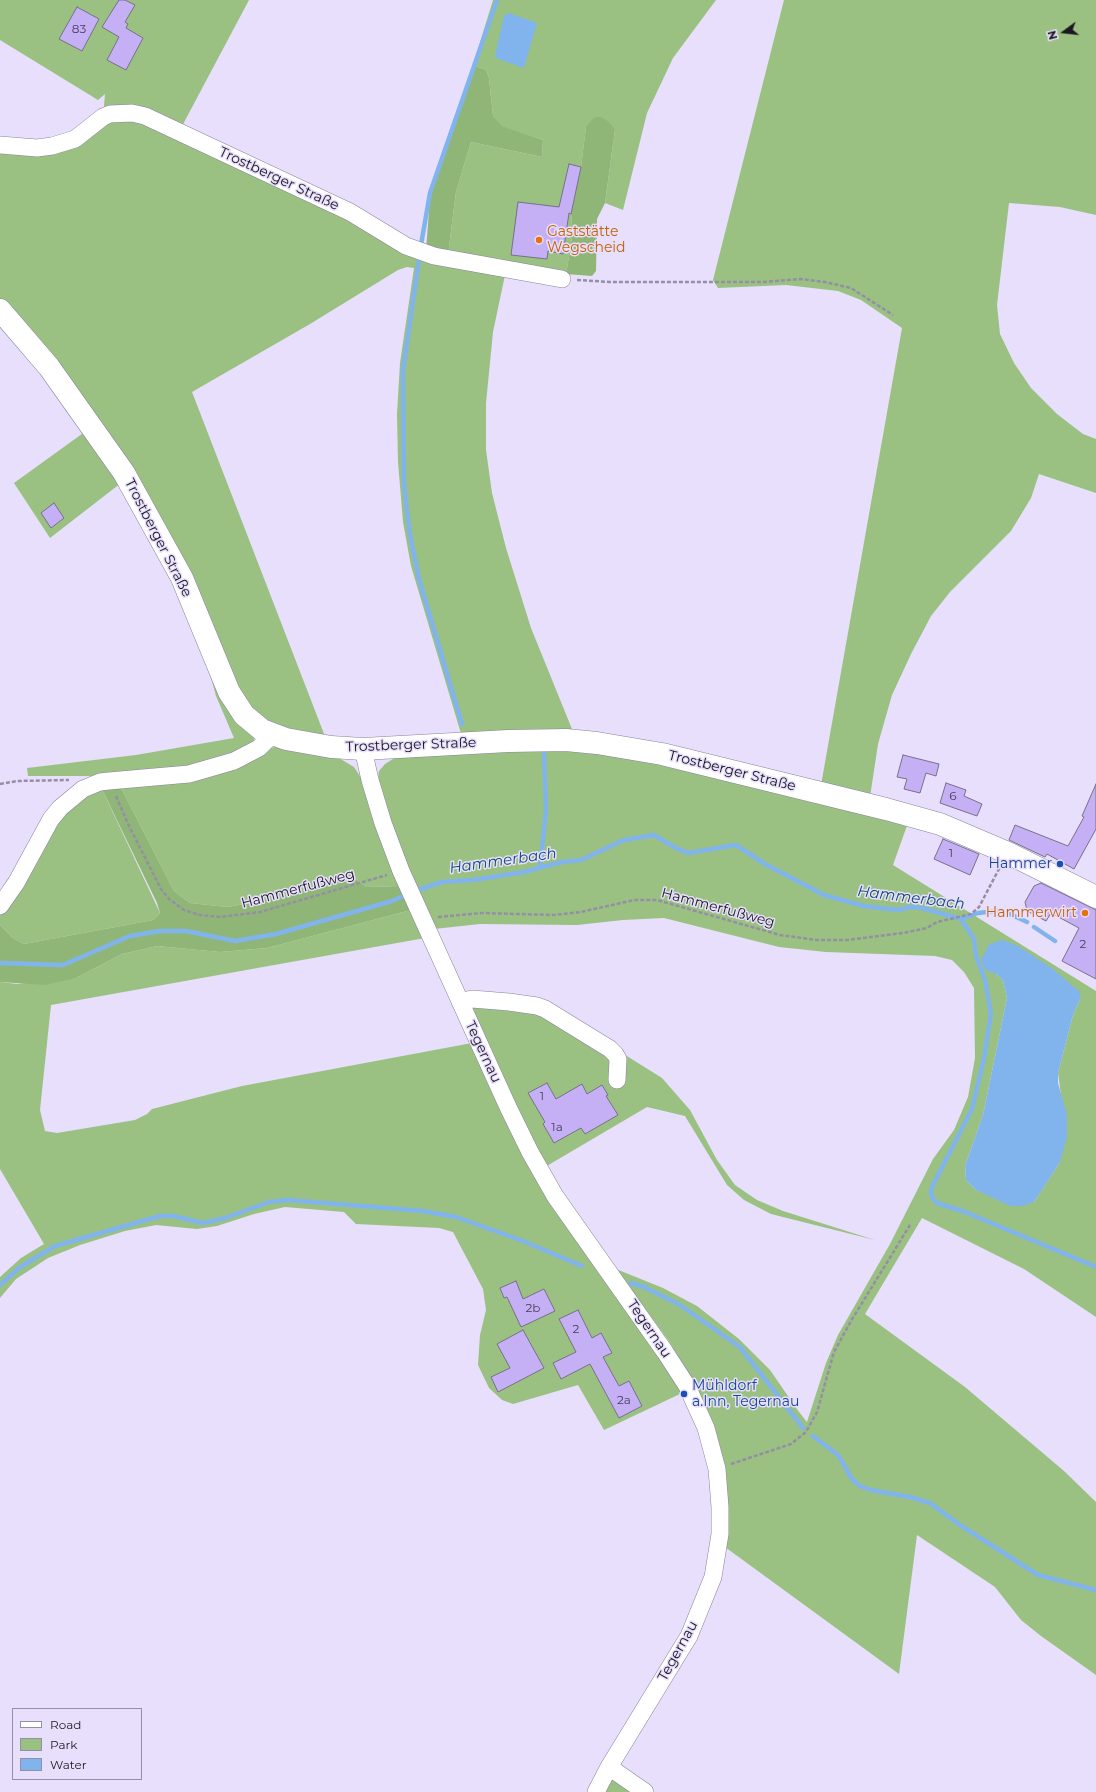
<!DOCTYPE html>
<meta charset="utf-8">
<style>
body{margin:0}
#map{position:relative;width:1096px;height:1792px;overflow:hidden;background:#e7dffb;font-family:Montserrat,sans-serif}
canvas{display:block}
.legend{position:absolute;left:12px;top:1708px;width:130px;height:72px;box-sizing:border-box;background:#e7dffb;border:1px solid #958fa4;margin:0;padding:5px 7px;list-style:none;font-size:12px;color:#1b1822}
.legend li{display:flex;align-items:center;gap:8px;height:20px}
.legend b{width:20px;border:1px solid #958fa4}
.north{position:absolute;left:1044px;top:12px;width:40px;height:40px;-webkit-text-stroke:3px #e7dffb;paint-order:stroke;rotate:255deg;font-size:11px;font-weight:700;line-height:16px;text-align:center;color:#1b1822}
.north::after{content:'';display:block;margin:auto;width:14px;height:18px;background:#1b1822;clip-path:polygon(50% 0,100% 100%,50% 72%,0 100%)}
</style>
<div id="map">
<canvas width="1096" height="1792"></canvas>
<ul class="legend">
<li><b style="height:5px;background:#fff"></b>Road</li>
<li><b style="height:11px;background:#9ac181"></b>Park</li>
<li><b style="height:11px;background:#81b4ed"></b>Water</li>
</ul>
<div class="north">N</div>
</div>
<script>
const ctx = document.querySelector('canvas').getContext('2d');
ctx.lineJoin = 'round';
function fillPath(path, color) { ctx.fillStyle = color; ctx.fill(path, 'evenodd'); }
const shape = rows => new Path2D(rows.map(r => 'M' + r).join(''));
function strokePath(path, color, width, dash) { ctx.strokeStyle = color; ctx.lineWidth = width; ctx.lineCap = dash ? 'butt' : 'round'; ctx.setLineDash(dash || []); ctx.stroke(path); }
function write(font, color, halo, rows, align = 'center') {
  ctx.font = font + ' Montserrat,sans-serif'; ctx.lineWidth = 3; ctx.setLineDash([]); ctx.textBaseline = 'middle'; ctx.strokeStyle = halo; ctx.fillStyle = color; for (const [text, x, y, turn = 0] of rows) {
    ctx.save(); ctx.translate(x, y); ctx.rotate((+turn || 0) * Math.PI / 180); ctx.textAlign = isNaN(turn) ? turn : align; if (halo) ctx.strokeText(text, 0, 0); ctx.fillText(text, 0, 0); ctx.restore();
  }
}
const green = shape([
 [0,0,249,0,181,128,106,110,104,106,105,94,98,100,0,40],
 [493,0,716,0,673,58,647,113,623,210,605,203,615,130,586,127,581,167,571,214,573,232,566,274,448,255,456,192,471,142,542,157,543,140,501,126,493,116,489,78,486,70,473,65],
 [784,0,1096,0,1096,215,1060,207,1009,203,997,305,1000,334,1014,363,1031,388,1057,414,1083,434,1096,439,1096,493,1039,474,1031,498,1011,531,950,592,931,616,911,654,892,695,878,744,870,797,821,785,902,328,861,300,838,291,786,285,718,288,713,280],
 [124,116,356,221,505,275,493,332,486,403,486,450,492,493,506,548,531,628,574,734,462,737,411,566,403,522,398,462,397,414,400,363,414,268,407,267,398,270,310,324,192,392,326,739,271,726,241,701,202,610,0,300,0,149,91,132],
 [86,431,121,483,50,538,14,483],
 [209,670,254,734,254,742,271,748,283,745,332,754,354,767,363,781,400,886,366,887,356,879,288,896,227,907,190,903,174,891,119,784,96,776,28,776,27,768,136,755,234,738,216,696],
 [590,749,909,820,893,865,1096,991,1096,1317,1024,1269,922,1218,865,1314,965,1387,1064,1471,1096,1502,1096,1675,1041,1636,1021,1620,995,1587,917,1535,899,1674,725,1547,726,1519,688,1372,668,1340,616,1269,663,1288,697,1306,739,1339,770,1370,799,1412,807,1422,826,1363,838,1335,890,1244,933,1159,954,1130,968,1097,975,1058,974,988,964,972,952,960,935,956,826,952,779,947,664,918,623,920,577,925,480,924,434,929,401,856,378,781,379,771,385,764,396,757,408,754],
 [996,974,1080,999,1073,1015,1058,1073,1061,1095,1060,1162,1034,1202,976,1190,966,1180,965,1166,983,1115,1007,998,1003,980],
 [101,787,160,913,153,920,24,944,13,938,0,925,0,912,60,813],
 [411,910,425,938,51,1005,40,1110,45,1131,57,1133,135,1120,147,1114,152,1109,242,1086,472,1043,648,1341,682,1393,604,1430,578,1385,513,1404,502,1400,489,1388,478,1365,480,1335,486,1310,483,1289,453,1232,439,1228,356,1224,344,1212,285,1207,254,1214,217,1226,197,1229,156,1225,125,1231,80,1245,48,1258,16,1279,0,1298,0,1277,21,1258,44,1244,0,1169,0,982,17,984,76,978,122,954,157,946,220,952,267,948],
 [465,995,553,1010,662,1078,690,1110,717,1160,735,1185,757,1200,783,1211,875,1240,771,1214,744,1200,727,1185,685,1116,647,1107,545,1167],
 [612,1776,638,1792,604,1792]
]);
const forest = shape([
 [473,65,486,70,489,78,493,116,502,126,543,140,542,157,471,142,456,192,448,255,426,251,431,184],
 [595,117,601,117,609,122,615,130,605,203,597,219,596,271,592,276,566,274,573,232,571,214,581,167,586,127],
 [119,784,174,891,190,903,227,907,288,896,356,879,366,887,400,886,411,910,267,948,220,952,157,946,122,954,76,978,45,985,0,982,0,925,13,938,24,944,153,920,160,913,157,903,101,787]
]);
const water = shape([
 [509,13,537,23,524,68,498,59,495,55,504,16],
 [1003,940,1018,946,1053,969,1080,992,1080,999,1073,1015,1058,1073,1058,1083,1067,1115,1067,1137,1060,1162,1042,1190,1034,1202,1023,1206,1010,1206,976,1190,966,1180,965,1166,983,1115,1007,998,1003,980,996,974,985,970,981,960,989,944]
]);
const stream = shape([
 [421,245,430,193,497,0],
 [419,260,403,370,404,485,410,535,419,579,462,724],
 [540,868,546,810,544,753],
 [415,891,442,882,473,880,524,872,562,862,581,860,624,840,654,835,676,848,688,853,736,845,765,864,824,895,864,906,898,910,911,907,922,908,961,919,978,913,997,911],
 [1010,914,1027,922],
 [961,919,974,939,976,956,985,980,991,1014,984,1058,972,1109,934,1183,931,1190,932,1197,937,1203,965,1212,1096,1267],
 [1034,927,1055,941],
 [0,963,63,965,130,936,160,931,186,931,235,941,276,934,392,901,408,894],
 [631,1283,644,1287,680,1305,740,1347,803,1428],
 [0,1285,19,1268,55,1246,160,1216,173,1216,203,1223,225,1218,269,1202,288,1200,423,1211,456,1217,523,1241,582,1266],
 [813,1436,838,1455,852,1479,860,1486,871,1490,910,1497,930,1503,960,1525,1038,1575,1096,1590]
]);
const building = shape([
 [119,0,125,0,135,5,125,22,128,24,126,28,143,38,126,70,107,60,119,37,102,27,119,0],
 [77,7,99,19,82,51,59,39,77,7],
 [569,164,581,167,571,214,569,213,563,254,548,251,547,259,511,255,518,202,559,207,569,164],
 [54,503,64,518,51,528,41,513,54,503],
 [903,755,939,764,936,776,926,773,920,793,904,789,907,779,897,777,903,755],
 [946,783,966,790,964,796,982,804,977,816,940,803,946,783],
 [1096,784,1096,829,1074,869,1047,854,1045,857,1009,840,1015,825,1068,846,1084,817,1082,816,1096,784],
 [943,839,979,854,970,875,934,859,943,839],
 [1041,883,1096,910,1096,979,1062,961,1079,928,1051,913,1046,921,1027,911,1025,902,1034,886,1041,883],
 [547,1083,556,1099,582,1084,587,1094,602,1085,608,1095,606,1096,618,1115,585,1134,581,1128,554,1143,543,1124,545,1122,528,1093,547,1083],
 [516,1281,523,1299,544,1289,555,1311,521,1327,507,1297,504,1298,500,1288,516,1281],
 [578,1310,592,1338,601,1333,612,1353,603,1357,619,1386,629,1381,642,1406,619,1418,590,1364,561,1379,553,1363,576,1352,559,1319,578,1310],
 [523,1330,544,1368,498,1392,491,1377,510,1368,497,1344,523,1330]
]);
const path = shape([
 [577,280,610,282,763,282,801,279,825,282,851,288,893,315],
 [0,784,17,781,69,780],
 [116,796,128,824,161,889,169,899,184,910,200,915,221,917,260,912,387,875],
 [438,917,482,913,554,915,581,912,634,900,657,900,780,935,817,940,848,940,903,933,927,928,937,922,971,914,979,907,1000,867],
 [731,1464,791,1444,806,1432,817,1412,834,1352,851,1321,910,1225]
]);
const minor = shape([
 [0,145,37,148,52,146,75,139,103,117,110,114,132,113,145,116,350,212,406,246,434,256,562,279],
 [363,749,370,780,383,823,401,871,508,1107,530,1152,555,1196,665,1352,687,1386,706,1428,717,1469,720,1507,720,1534,713,1577,689,1636,609,1767,596,1792],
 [0,906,16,883,51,819,60,808,83,789,100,782,109,781,189,774,234,761,259,748,272,735],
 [460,1002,472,999,509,1002,537,1006,545,1009,610,1049,615,1054,618,1059,617,1080],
 [609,1767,645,1792]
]);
const major = shape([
 [0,310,49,367,124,473,182,578,229,692,244,715,262,730,286,739,331,747,363,749,508,741,566,740,597,743,662,754,886,809,940,824,1008,853,1096,897]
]);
const markers = [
 [539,240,4,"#e8710a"],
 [1060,864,4,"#1a4fb4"],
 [1085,913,4,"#e8710a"],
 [684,1394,4,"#1a4fb4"]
];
const numberNames = [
 ["83",79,29],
 ["6",953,796],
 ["1",951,853],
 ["2",1083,944],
 ["1",542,1096],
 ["1a",557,1127],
 ["2b",533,1308],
 ["2",576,1329],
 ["2a",624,1400]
];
const streetNames = [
 ["Trostberger Straße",279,179,25],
 ["Trostberger Straße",158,538,63],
 ["Trostberger Straße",411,745,-2],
 ["Trostberger Straße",732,771,14],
 ["Hammerfußweg",298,889,-15],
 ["Hammerfußweg",718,908,15],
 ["Tegernau",483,1052,65],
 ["Tegernau",649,1329,56],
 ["Tegernau",678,1651,-61]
];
const foodNames = [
 ["Gaststätte",547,232],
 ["Wegscheid",547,248],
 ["Hammerwirt",1077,913,"right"]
];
const transitNames = [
 ["Hammer",1052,864],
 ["Mühldorf",692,1386,"left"],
 ["a.Inn, Tegernau",692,1402,"left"]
];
const waterNames = [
 ["Hammerbach",503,861,-8],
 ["Hammerbach",911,898,7]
];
fillPath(green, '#9ac181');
fillPath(forest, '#8fb676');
fillPath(water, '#81b4ed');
strokePath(stream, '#81b4ed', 4.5);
fillPath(building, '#c5b0f5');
strokePath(building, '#777089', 1);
strokePath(minor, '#8a839d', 18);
strokePath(major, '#8a839d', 23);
strokePath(path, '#958fa4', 2.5, [4, 2]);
strokePath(minor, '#fff', 17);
strokePath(major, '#fff', 22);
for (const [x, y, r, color] of markers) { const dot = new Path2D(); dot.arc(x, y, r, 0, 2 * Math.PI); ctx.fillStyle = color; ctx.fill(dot); strokePath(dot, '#e7dffb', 1.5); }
write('12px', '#463e57', null, numberNames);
write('14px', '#1b1822', '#e7dffb', streetNames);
write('14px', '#c56008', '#e7dffb', foodNames, 'left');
write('14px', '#164399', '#e7dffb', transitNames, 'right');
write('italic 15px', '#13497c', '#e7dffb', waterNames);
</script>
